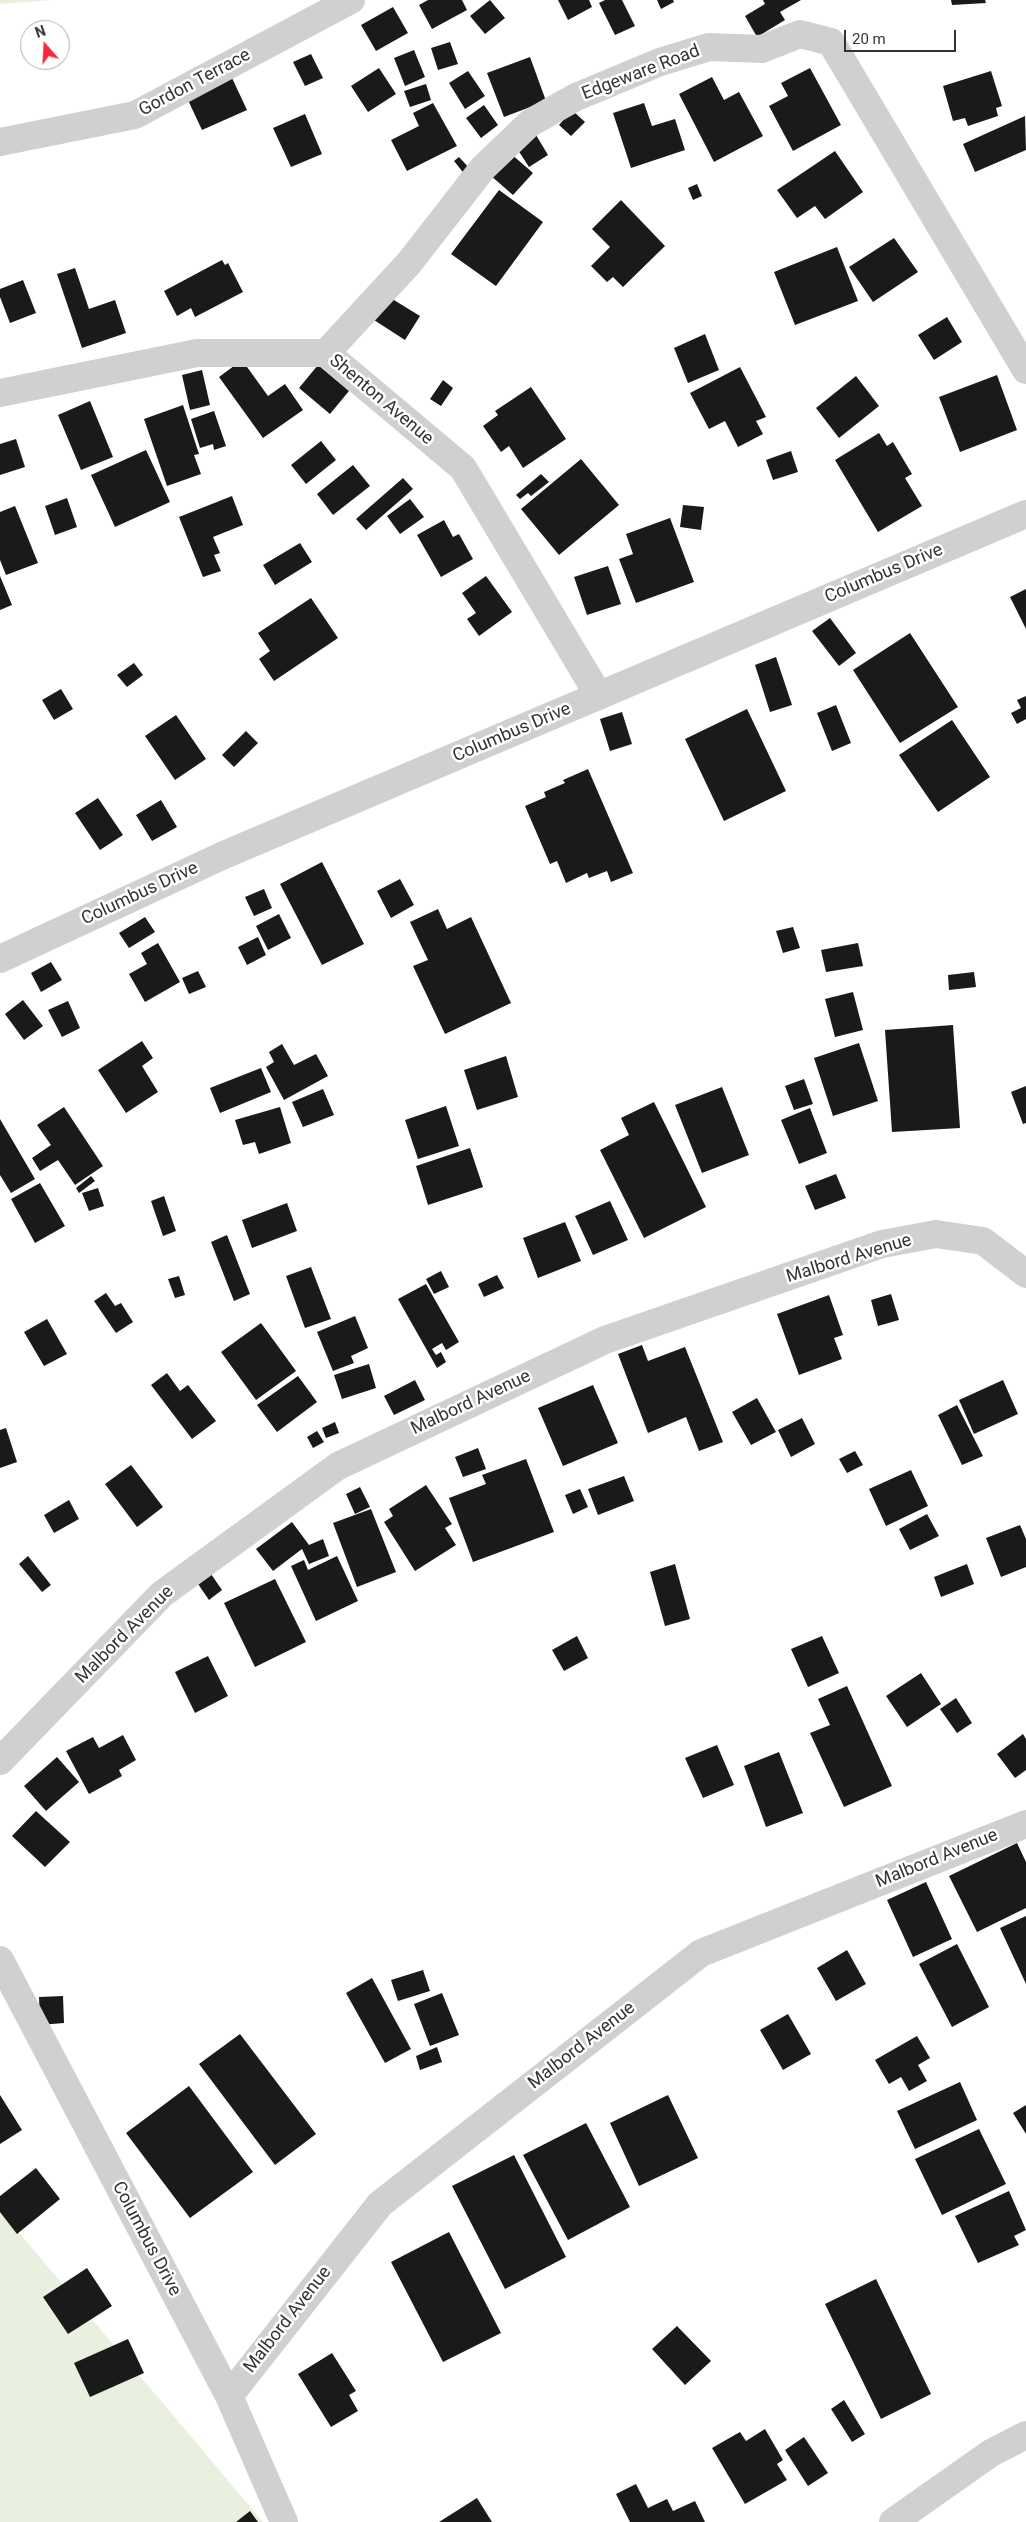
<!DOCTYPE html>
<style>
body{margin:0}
#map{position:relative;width:1026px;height:2522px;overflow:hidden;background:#fff;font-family:Roboto,sans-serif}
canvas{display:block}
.north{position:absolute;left:20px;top:20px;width:50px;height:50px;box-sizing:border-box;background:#fff;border:1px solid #adadad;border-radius:50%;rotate:341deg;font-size:14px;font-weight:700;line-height:20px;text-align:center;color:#333}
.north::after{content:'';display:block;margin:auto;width:18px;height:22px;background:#f6283d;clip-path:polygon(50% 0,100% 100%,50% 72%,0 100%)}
.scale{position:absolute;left:844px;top:30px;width:112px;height:22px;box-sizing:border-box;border:2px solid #333;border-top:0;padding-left:6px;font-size:15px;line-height:18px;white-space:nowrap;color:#333;-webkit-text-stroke:4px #fff;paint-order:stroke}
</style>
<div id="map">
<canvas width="1026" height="2522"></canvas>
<div class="north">N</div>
<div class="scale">20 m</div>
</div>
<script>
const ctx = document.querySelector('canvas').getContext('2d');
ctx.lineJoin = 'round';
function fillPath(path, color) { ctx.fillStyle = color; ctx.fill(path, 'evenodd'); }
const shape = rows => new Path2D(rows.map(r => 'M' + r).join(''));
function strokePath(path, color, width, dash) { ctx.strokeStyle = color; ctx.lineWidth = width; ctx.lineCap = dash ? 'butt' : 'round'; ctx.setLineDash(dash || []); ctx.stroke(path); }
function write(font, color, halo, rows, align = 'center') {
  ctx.font = font + ' Roboto,sans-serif'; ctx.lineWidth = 5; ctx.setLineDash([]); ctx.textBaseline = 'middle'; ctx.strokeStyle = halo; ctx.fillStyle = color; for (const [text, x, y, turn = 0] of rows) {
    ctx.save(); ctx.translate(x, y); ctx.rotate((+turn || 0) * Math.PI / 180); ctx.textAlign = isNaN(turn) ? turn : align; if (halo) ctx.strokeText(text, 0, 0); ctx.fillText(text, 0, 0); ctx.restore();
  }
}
const green = shape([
 [0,0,52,0,0,4],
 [0,2210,263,2522,0,2522]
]);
const building = shape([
 [428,0,462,0,467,10,432,29,419,5],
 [490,0,505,18,485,34,470,16],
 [558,0,589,0,592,7,568,20],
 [605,0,622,0,635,26,615,35,599,3],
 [657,0,673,0,674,2,661,9],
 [763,0,801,0,780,12,785,20,757,37,745,16,765,4],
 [951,0,985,0,986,3,952,5],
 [393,7,408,33,376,51,361,25],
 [450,42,458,64,438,70,431,48],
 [414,50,425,77,405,86,394,58],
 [311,54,323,78,305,86,293,62],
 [530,57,546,101,504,117,487,73],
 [379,68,396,94,368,112,351,86],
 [810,68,841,125,793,151,769,106,788,96,781,83],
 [468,71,485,96,465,109,449,83],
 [991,71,1002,106,996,108,998,116,968,126,965,118,953,121,943,86],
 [712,77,724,100,739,92,763,136,714,162,679,94],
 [232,78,247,110,202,130,187,98],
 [426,84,431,100,410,107,404,91],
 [433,103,457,146,407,171,391,140,419,126,413,113],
 [644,103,652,126,675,119,685,150,631,168,613,113],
 [484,105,498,125,481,138,466,118],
 [572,110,585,122,571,136,559,125],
 [305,114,322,154,291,167,273,128],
 [1025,116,1026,150,975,172,963,144],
 [536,135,548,155,529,167,516,147],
 [835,151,863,192,825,219,815,206,797,218,777,190],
 [510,153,533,173,513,195,490,175],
 [459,157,472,171,466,176,454,161],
 [697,184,702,196,693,200,688,188],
 [499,190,543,222,496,286,451,254],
 [621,200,665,246,623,287,613,277,607,282,591,266,610,247,592,229],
 [894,238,918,272,873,302,849,267],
 [837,247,858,301,795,325,774,272],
 [222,260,225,265,228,263,243,292,195,317,191,308,177,316,164,291],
 [75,268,89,309,115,300,126,333,82,348,57,274],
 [23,280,36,313,10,323,0,297,0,289],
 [389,297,420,316,405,340,374,320],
 [947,317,962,342,934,360,918,335],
 [705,334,719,370,688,383,674,348],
 [242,360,268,396,285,384,303,410,263,438,219,377],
 [318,365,349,391,330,414,299,388],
 [740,367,766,417,756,421,763,434,738,447,725,421,709,429,690,393],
 [202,370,210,405,190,410,182,375],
 [997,375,1017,430,960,452,939,397],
 [856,376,879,406,839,438,816,408],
 [443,380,453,388,441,406,430,399],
 [531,387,566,439,523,468,509,446,501,452,483,426,498,415,495,411],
 [90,401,113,457,81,470,58,415],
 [183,405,199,454,194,455,201,474,167,486,144,419],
 [214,411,226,446,214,450,213,444,200,448,191,419],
 [879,433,887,446,893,442,912,474,905,478,922,506,878,532,835,460],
 [16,439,25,467,0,475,0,444],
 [321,441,336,460,306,484,291,465],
 [146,450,170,502,115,527,91,475],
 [791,451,798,472,773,480,766,460],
 [581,459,619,505,559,555,521,509],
 [353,465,370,486,333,515,317,494],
 [541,474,549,482,531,496,528,493,520,499,516,495],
 [403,478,413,489,366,530,356,519],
 [232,496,243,525,213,537,220,553,214,555,221,571,203,577,179,517],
 [67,498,77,527,55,535,45,506],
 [410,499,424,517,400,534,387,516],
 [683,505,704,507,701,530,680,527],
 [15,506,38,563,6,575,0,560,0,512],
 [670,518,694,582,636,603,619,559,633,554,626,534],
 [444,520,453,537,459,534,473,559,441,577,417,535],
 [300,543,312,562,275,585,263,565],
 [608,566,621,604,587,615,574,577],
 [0,576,12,605,0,610],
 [486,576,512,612,479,636,467,619,476,613,462,593],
 [1026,589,1026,629,1010,597],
 [311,598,338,638,274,681,259,659,270,651,258,633],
 [830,618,856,653,839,666,812,631],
 [910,633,958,707,900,743,853,670],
 [776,657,792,705,770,712,755,665],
 [134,663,143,675,127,687,117,675],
 [61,689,73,709,54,720,42,700],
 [1026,696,1026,719,1017,724,1011,713,1021,708,1017,700],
 [836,705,851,743,832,751,817,713],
 [747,709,786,791,724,821,685,739],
 [622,712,632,744,610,751,600,719],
 [176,715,206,759,175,780,145,736],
 [952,720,990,777,938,812,899,755],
 [246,731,258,743,234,767,222,755],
 [588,769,633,873,611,882,607,871,589,878,587,873,566,883,557,861,550,864,525,806,546,797,544,792,565,783,563,780],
 [98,798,123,835,100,850,75,813],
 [161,800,177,827,152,841,136,815],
 [322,862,364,944,322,965,280,884],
 [400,879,414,905,391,918,377,891],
 [264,889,272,908,254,916,245,897],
 [438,909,447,929,471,917,511,1003,445,1034,413,966,428,960,410,922],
 [279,914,291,938,268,950,256,926],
 [145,917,155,932,129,948,119,933],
 [793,927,800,948,783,953,776,931],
 [258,937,266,955,247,965,238,947],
 [158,943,180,982,145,1002,129,974,147,964,141,953],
 [858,943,863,966,826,972,821,950],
 [51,962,62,980,41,992,31,973],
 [198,971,206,987,189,994,182,978],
 [974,972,976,987,949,990,948,975],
 [853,992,863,1030,835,1037,825,999],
 [23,1000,43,1026,24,1040,5,1014],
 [68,1001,80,1028,62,1037,48,1010],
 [953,1025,960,1128,892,1132,885,1030],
 [142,1041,153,1058,142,1066,158,1092,126,1113,98,1070],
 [859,1043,878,1101,833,1116,814,1058],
 [282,1044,294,1065,316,1054,328,1076,284,1100,266,1067,274,1062,269,1052],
 [506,1056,518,1097,477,1110,464,1070],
 [261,1068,271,1092,220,1113,210,1088],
 [804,1079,813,1104,794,1110,785,1086],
 [1026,1086,1026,1123,1023,1124,1011,1092],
 [722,1087,749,1155,702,1173,675,1105],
 [323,1089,334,1115,303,1127,292,1102],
 [654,1102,706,1207,644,1238,600,1150,629,1135,621,1118],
 [446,1106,459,1146,418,1159,405,1120],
 [64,1107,103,1166,75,1185,58,1160,40,1171,32,1158,51,1145,37,1125],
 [280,1107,291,1143,259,1154,255,1142,243,1145,235,1120],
 [810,1108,827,1153,799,1164,781,1120],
 [0,1119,35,1179,11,1193,0,1175],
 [470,1148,483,1187,428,1205,416,1166],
 [836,1174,846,1198,815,1210,805,1186],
 [91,1176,95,1181,79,1193,76,1188],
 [40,1183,65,1226,35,1243,11,1199],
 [98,1188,104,1206,89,1211,82,1193],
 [164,1196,176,1231,163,1236,151,1201],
 [610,1201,628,1240,593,1255,575,1216],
 [287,1203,297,1231,252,1248,242,1220],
 [565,1222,581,1261,538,1278,523,1238],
 [227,1235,250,1294,234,1301,211,1242],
 [311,1267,331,1319,305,1328,286,1276],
 [441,1271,449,1287,434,1294,426,1279],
 [497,1275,504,1288,484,1297,478,1284],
 [179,1276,185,1295,175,1298,168,1279],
 [426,1284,459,1342,446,1350,442,1343,432,1349,436,1355,441,1352,446,1362,437,1368,398,1299],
 [106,1293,115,1306,121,1303,133,1322,116,1333,94,1301],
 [891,1294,899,1320,878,1326,871,1300],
 [829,1295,843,1335,834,1338,842,1359,799,1375,777,1314],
 [355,1316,368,1348,351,1356,354,1363,333,1371,317,1332],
 [47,1319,67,1354,44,1366,24,1332],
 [261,1323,296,1371,256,1400,221,1352],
 [642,1345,648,1361,685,1347,723,1442,699,1451,686,1417,648,1433,618,1354],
 [369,1364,376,1388,342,1399,334,1375],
 [167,1373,180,1391,188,1385,216,1421,192,1439,151,1385],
 [298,1376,317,1402,277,1432,257,1405],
 [415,1380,425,1400,394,1415,384,1396],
 [1003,1380,1018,1414,974,1434,959,1400],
 [593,1385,618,1443,563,1466,538,1408],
 [757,1398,776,1432,751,1445,732,1412],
 [957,1405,983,1456,962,1465,938,1415],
 [802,1418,815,1444,791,1457,778,1430],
 [335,1422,339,1433,326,1438,322,1428],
 [6,1428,17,1462,0,1468,0,1430],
 [317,1431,324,1442,313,1448,307,1437],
 [478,1448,486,1469,463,1477,455,1457],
 [855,1451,863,1465,847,1473,839,1459],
 [526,1459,554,1532,473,1562,449,1498,486,1484,482,1475],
 [131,1465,163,1507,137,1527,105,1484],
 [911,1470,928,1506,886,1526,869,1489],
 [624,1476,634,1501,598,1515,588,1489],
 [426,1485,452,1524,445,1528,456,1545,415,1571,384,1522,393,1516,389,1509],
 [360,1487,370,1507,355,1514,346,1494],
 [580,1489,588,1507,573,1514,565,1495],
 [69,1500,79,1519,54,1533,44,1515],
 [371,1509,396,1572,357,1587,333,1523],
 [927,1514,939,1536,910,1550,899,1529],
 [292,1522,309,1545,323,1539,329,1556,309,1564,302,1549,273,1571,256,1549],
 [1020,1525,1026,1539,1026,1567,1001,1577,986,1538],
 [28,1556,51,1585,42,1592,19,1564],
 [337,1556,358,1601,316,1621,291,1566,304,1560,308,1570],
 [675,1564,690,1619,665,1626,650,1572],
 [967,1564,974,1584,941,1597,934,1577],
 [211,1574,222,1590,209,1600,198,1584],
 [275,1579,306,1642,255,1667,224,1603],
 [577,1636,588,1658,564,1671,552,1650],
 [822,1636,839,1673,808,1687,791,1649],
 [208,1656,228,1696,195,1713,175,1672],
 [921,1673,941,1704,907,1727,886,1696],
 [847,1686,892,1786,844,1807,810,1733,830,1725,818,1699],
 [956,1698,972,1723,957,1733,940,1709],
 [1023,1734,1026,1739,1026,1770,1015,1778,997,1754],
 [123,1735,136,1760,119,1770,122,1776,89,1794,66,1751,93,1737,99,1748],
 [717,1745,734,1785,703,1798,685,1758],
 [779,1752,803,1813,766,1827,744,1766],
 [57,1757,79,1782,46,1811,24,1786],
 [36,1811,70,1842,45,1867,12,1836],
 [1017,1843,1026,1862,1026,1908,977,1932,949,1876],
 [926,1882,952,1939,913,1957,887,1900],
 [1026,1916,1026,1984,1000,1928],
 [957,1944,989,2007,952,2027,919,1964],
 [847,1950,866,1984,836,2001,817,1968],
 [423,1970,430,1991,398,2001,391,1980],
 [372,1978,411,2049,385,2063,346,1993],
 [442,1993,459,2035,430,2046,414,2004],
 [63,1996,64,2023,40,2025,39,1997],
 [788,2014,811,2054,783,2070,760,2030],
 [240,2034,316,2134,275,2165,199,2064],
 [917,2036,930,2058,918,2065,927,2081,909,2091,901,2077,889,2084,875,2060],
 [437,2047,442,2062,420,2070,416,2056],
 [960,2082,977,2120,915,2149,897,2111],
 [189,2086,253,2172,190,2218,126,2133],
 [0,2095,22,2130,0,2144],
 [668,2095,698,2158,639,2186,610,2123],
 [1026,2105,1026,2134,1013,2113],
 [586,2123,630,2207,568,2240,523,2155],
 [979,2129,1006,2184,942,2215,915,2159],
 [514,2155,566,2257,505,2289,452,2186],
 [36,2168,60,2199,17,2234,0,2212,0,2196],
 [1009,2191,1026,2230,1014,2236,1019,2245,978,2263,955,2216],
 [449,2232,501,2333,443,2362,391,2262],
 [87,2268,112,2306,68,2334,43,2297],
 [876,2279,931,2394,881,2419,825,2304],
 [677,2326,711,2361,685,2385,652,2349],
 [128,2339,144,2373,90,2397,74,2363],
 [332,2353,356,2391,349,2395,358,2411,331,2427,298,2374],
 [844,2400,865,2434,852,2442,831,2409],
 [765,2429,783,2460,777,2464,787,2480,745,2504,712,2448,740,2432,746,2441],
 [804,2437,828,2473,808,2486,785,2450],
 [636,2484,648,2508,667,2499,673,2511,695,2501,705,2522,630,2522,616,2494],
 [477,2498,492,2522,439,2522],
 [250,2511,258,2522,236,2522]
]);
const minor = shape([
 [0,142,135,115,351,0],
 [326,353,409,263,483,168,530,123,576,97,660,62,709,47,762,49,800,34,831,42,1026,370],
 [0,393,197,353,326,353,463,468,599,696],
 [0,959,224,855,1026,514],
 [0,1761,162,1594,338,1466,605,1340,882,1244,936,1234,983,1241,1026,1274],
 [0,1960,229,2396,284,2522],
 [229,2396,380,2204,701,1953,1026,1824],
 [893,2522,991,2453,1026,2435]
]);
const streetNames = [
 ["Edgeware Road",641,73,-21],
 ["Gordon Terrace",195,83,-28],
 ["Shenton Avenue",381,400,40],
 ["Columbus Drive",884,574,-23],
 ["Columbus Drive",512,733,-23],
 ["Columbus Drive",140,894,-25],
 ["Malbord Avenue",849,1259,-17],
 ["Malbord Avenue",471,1403,-25],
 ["Malbord Avenue",125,1635,-45],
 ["Malbord Avenue",937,1859,-22],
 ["Malbord Avenue",582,2046,-38],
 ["Columbus Drive",146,2239,62],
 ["Malbord Avenue",288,2320,-52]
];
fillPath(green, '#e9f0e0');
fillPath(building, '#1a1a1a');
strokePath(minor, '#d0d0d0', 28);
write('18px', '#333', '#fff', streetNames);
</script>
